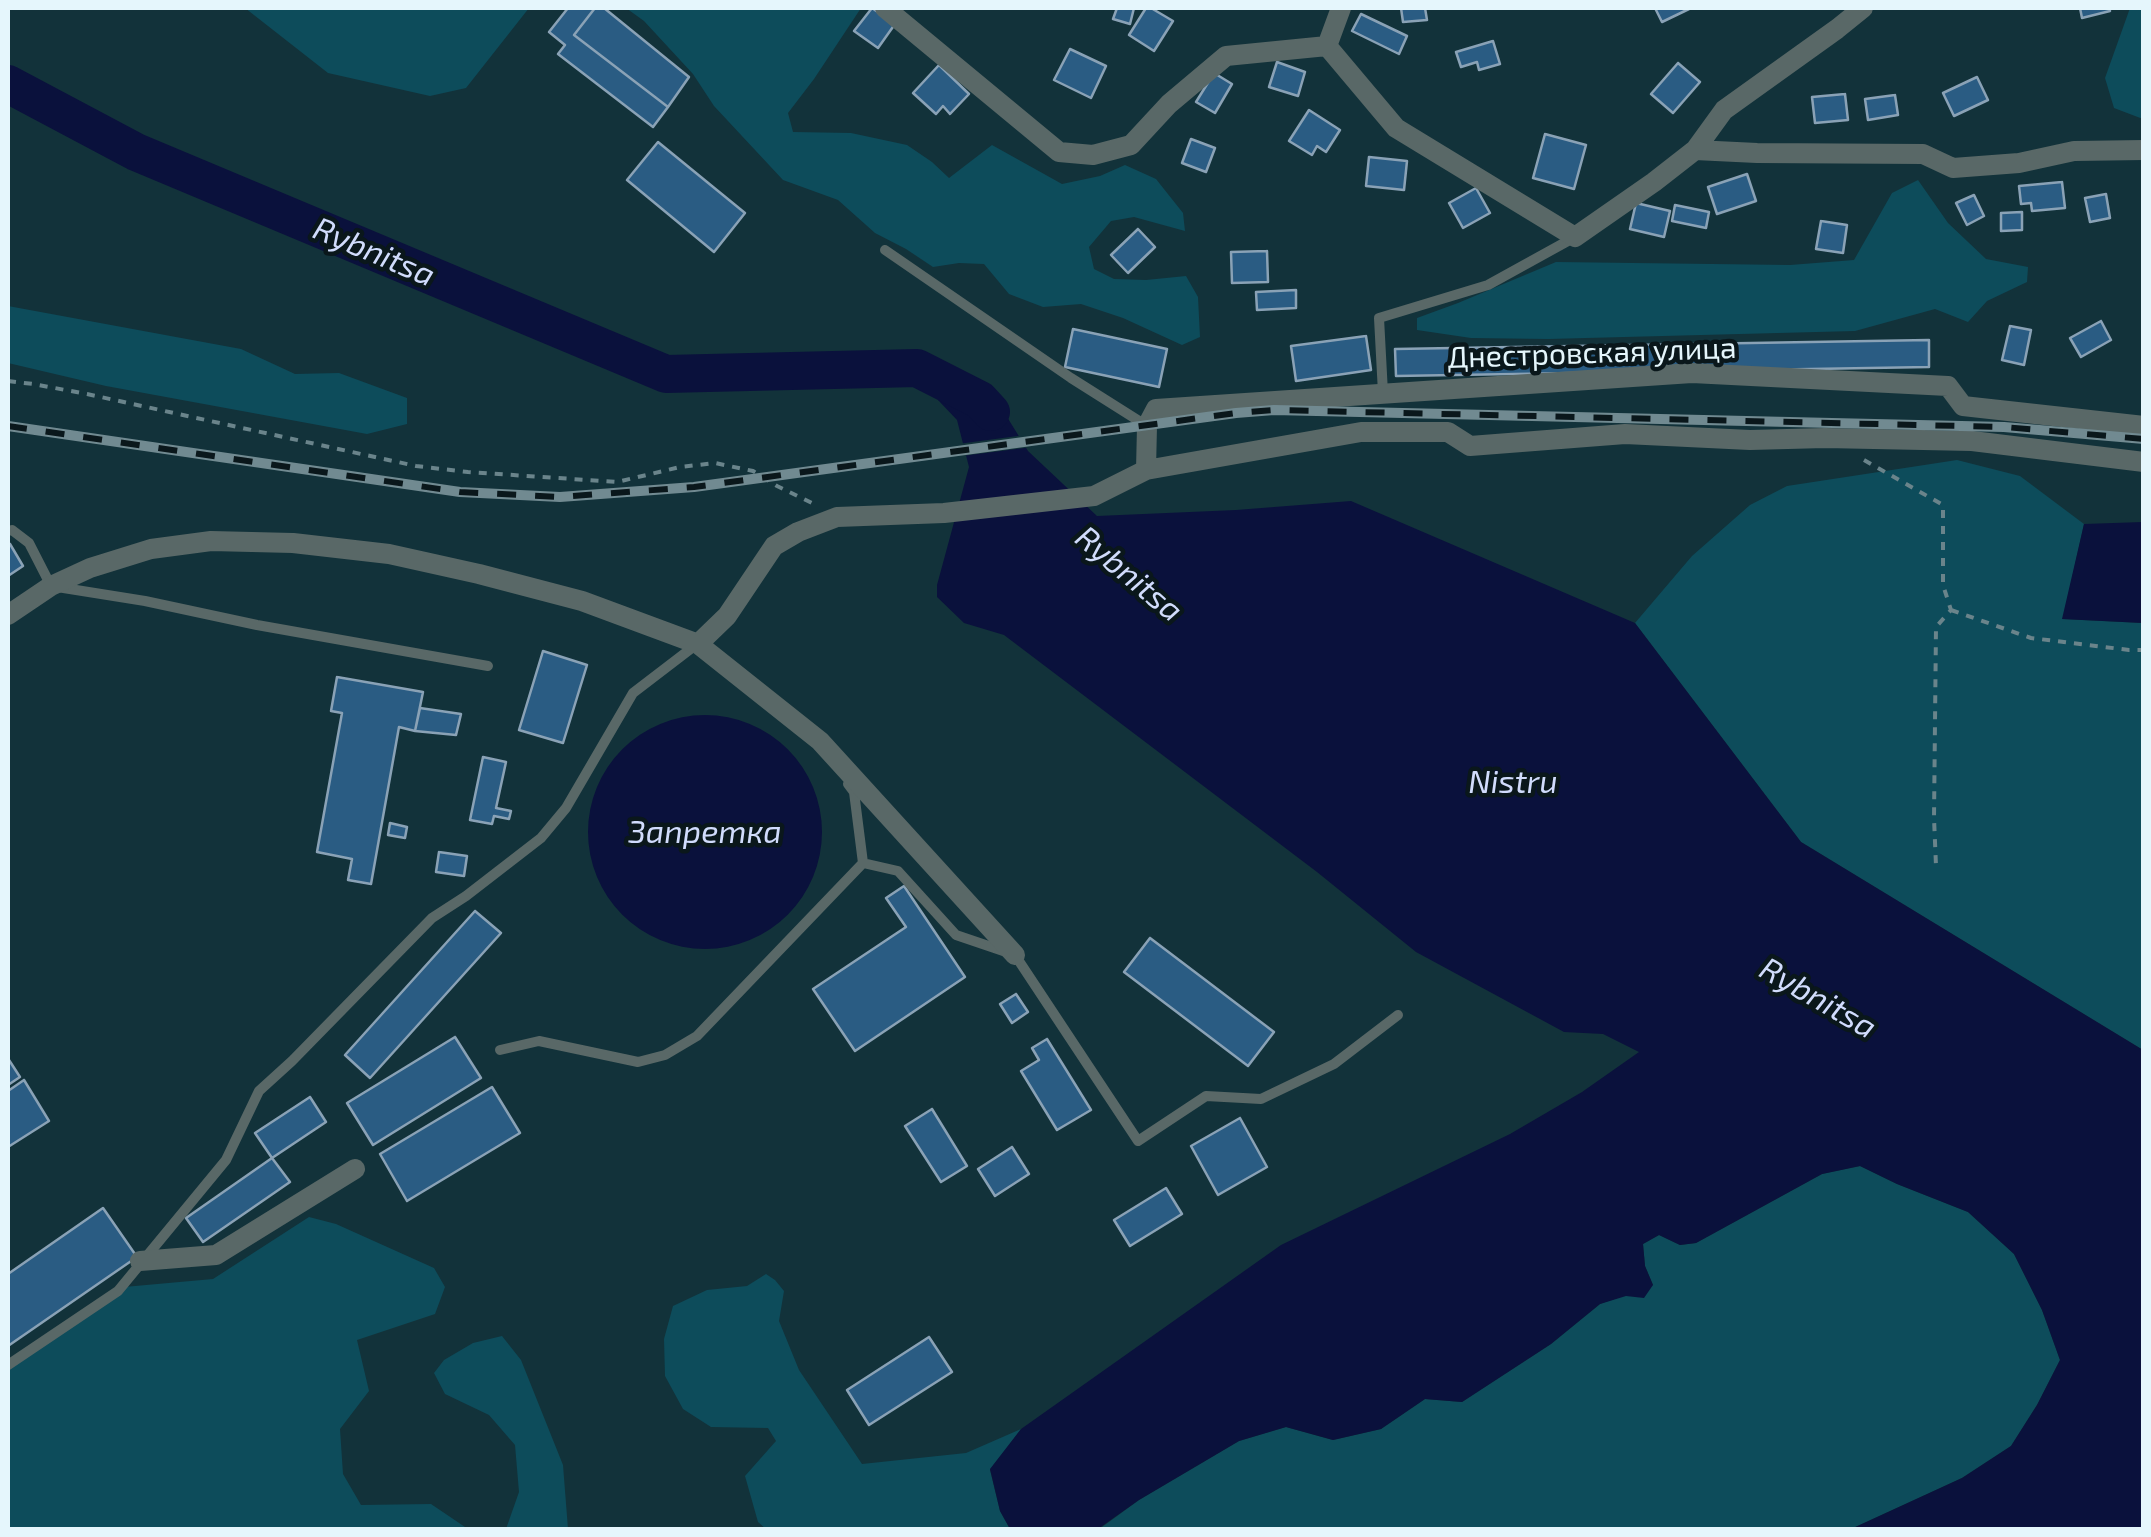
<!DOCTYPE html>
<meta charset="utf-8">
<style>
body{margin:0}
#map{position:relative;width:2151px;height:1537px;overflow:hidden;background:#12323a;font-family:"Exo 2",sans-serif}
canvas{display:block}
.frame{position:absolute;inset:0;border:10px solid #e5f6fc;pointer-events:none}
</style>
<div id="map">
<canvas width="2151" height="1537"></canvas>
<div class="frame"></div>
</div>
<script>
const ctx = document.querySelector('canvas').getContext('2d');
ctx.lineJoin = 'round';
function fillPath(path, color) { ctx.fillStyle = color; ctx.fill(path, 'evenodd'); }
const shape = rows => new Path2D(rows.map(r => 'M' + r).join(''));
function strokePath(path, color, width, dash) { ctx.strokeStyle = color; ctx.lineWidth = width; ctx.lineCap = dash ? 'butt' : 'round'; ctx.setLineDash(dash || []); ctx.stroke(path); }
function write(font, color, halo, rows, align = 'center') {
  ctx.font = font + ' "Exo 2",sans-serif'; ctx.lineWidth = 9; ctx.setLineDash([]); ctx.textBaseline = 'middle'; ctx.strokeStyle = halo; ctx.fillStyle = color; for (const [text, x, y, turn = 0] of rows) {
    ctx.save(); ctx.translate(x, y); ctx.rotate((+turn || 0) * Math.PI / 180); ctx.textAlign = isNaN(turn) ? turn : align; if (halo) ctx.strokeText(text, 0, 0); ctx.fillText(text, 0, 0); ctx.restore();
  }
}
const green = shape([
 [245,8,529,8,466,88,430,96,328,73],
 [626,8,861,8,814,79,788,113,793,132,851,133,907,145,932,162,949,178,992,145,1062,184,1100,176,1125,165,1156,179,1183,213,1185,231,1134,217,1111,221,1089,247,1094,269,1114,279,1146,280,1186,276,1198,297,1200,337,1182,345,1123,318,1081,304,1043,307,1009,294,984,264,959,263,933,267,906,249,875,233,838,200,783,180,714,106,693,74,644,21],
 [2130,8,2143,8,2143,119,2114,108,2105,78],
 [1918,180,1948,223,1986,259,2028,267,2027,282,1987,301,1968,322,1935,309,1855,331,1548,339,1471,338,1417,330,1417,318,1458,303,1556,262,1790,265,1854,260,1892,193],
 [8,306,241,349,295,374,339,373,407,398,407,424,367,434,106,386,8,363],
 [1957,460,2020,476,2084,524,2063,619,2143,623,2143,1050,1801,842,1635,623,1692,556,1750,505,1787,486],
 [1860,1166,1897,1184,1968,1212,2014,1254,2042,1310,2060,1360,2037,1405,2011,1446,1962,1478,1851,1529,1098,1530,1139,1500,1239,1441,1286,1427,1333,1440,1381,1429,1425,1399,1462,1402,1551,1344,1600,1304,1653,1285,1645,1266,1643,1244,1659,1235,1680,1245,1696,1243,1822,1174],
 [309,1217,336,1224,434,1268,445,1287,435,1314,357,1340,369,1391,340,1429,343,1474,361,1505,431,1504,468,1529,8,1530,8,1364,124,1287,213,1279],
 [766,1274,775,1280,784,1291,779,1321,799,1370,862,1464,966,1453,1021,1429,990,1470,1000,1511,1010,1529,766,1529,758,1522,745,1476,776,1441,768,1428,711,1427,683,1409,665,1376,664,1339,673,1306,707,1290,747,1286],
 [502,1336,521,1360,563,1465,568,1529,506,1529,519,1492,515,1445,489,1415,445,1394,434,1373,444,1360,473,1343]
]);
const water = shape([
 [960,372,999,404,1028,451,1097,516,1236,510,1351,501,1635,623,1801,842,2143,1050,2143,1529,1851,1529,1962,1478,2011,1446,2037,1405,2060,1360,2042,1310,2014,1254,1968,1212,1897,1184,1860,1166,1822,1174,1696,1243,1680,1245,1659,1235,1643,1244,1645,1266,1653,1285,1644,1298,1626,1296,1600,1304,1551,1344,1462,1402,1425,1399,1381,1429,1333,1440,1286,1427,1239,1441,1139,1500,1098,1529,1010,1529,1000,1511,990,1469,1021,1429,1281,1245,1510,1134,1582,1092,1639,1052,1603,1034,1564,1032,1416,952,1317,872,1004,635,964,623,937,597,937,585,969,467,957,420,938,400],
 [2143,522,2143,623,2062,619,2084,524],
 '588 832a117 117 0 1 1 234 0a117 117 0 1 1-234 0Z'
]);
const pier = shape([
 [1025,435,1032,447,962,456,958,444]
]);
const river = shape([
 [8,84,136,152,666,374,917,368,980,400,991,412]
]);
const building = shape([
 [568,8,595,8,574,35,668,107,653,127,558,54,565,45,549,32,568,8],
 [595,8,604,8,689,77,668,107,574,35,595,8],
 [872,8,895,24,878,48,854,31,872,8],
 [1117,8,1134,8,1130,24,1113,19,1117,8],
 [1146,8,1151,8,1173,21,1154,51,1129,35,1146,8],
 [1401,8,1425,8,1427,20,1403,22,1401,8],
 [1655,8,1689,8,1689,9,1662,22,1655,8],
 [2080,8,2109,8,2110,11,2082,18,2080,8],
 [1361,14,1407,36,1399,54,1352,31,1361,14],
 [1493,41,1500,64,1479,70,1477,62,1461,67,1456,52,1493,41],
 [1070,49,1106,66,1091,98,1054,80,1070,49],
 [1277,62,1305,72,1298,96,1269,87,1277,62],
 [1678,63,1700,82,1673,113,1651,94,1678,63],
 [939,65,969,94,950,114,943,106,936,114,913,93,939,65],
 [1214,73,1232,84,1215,113,1196,102,1214,73],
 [1977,77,1988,100,1954,116,1943,93,1977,77],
 [1845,94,1848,120,1815,123,1812,97,1845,94],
 [1895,95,1898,115,1868,120,1865,99,1895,95],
 [1309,110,1340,130,1326,152,1317,146,1312,155,1289,141,1309,110],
 [1545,134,1586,145,1574,189,1533,178,1545,134],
 [1191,139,1215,148,1206,172,1182,163,1191,139],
 [658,142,745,213,714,252,627,180,658,142],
 [1369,157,1407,161,1404,190,1366,186,1369,157],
 [1747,174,1756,201,1717,214,1708,187,1747,174],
 [2062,182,2065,208,2032,211,2031,203,2021,204,2019,186,2062,182],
 [1476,188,1490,213,1463,228,1449,203,1476,188],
 [2106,194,2110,218,2090,222,2085,198,2106,194],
 [1974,195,1984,216,1967,225,1956,203,1974,195],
 [1636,203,1670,211,1664,237,1630,229,1636,203],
 [1675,205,1709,212,1706,228,1672,221,1675,205],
 [2022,212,2022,230,2001,231,2001,213,2022,212],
 [1821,221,1847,225,1843,253,1816,249,1821,221],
 [1138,229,1155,247,1128,273,1111,255,1138,229],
 [1267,251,1268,282,1232,283,1231,252,1267,251],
 [1296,290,1296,308,1257,310,1256,292,1296,290],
 [2101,321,2111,340,2081,357,2070,338,2101,321],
 [2010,326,2031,330,2024,365,2002,360,2010,326],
 [1073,329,1167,349,1159,387,1065,367,1073,329],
 [1366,336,1371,370,1296,381,1291,346,1366,336],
 [1929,340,1929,367,1396,376,1395,349,1929,340],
 [10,544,23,566,8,576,8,546,10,544],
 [543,651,587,665,563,743,519,730,543,651],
 [337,677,423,692,415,731,399,727,371,884,348,880,352,859,317,852,342,713,331,711,337,677],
 [420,708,461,714,456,735,415,731,420,708],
 [483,757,506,762,496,808,511,811,509,819,494,816,492,824,470,820,483,757],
 [390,823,407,827,405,838,388,835,390,823],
 [439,852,467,856,464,876,436,872,439,852],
 [904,886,965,977,855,1051,813,989,906,927,886,898,904,886],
 [475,911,501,933,370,1078,345,1055,475,911],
 [1150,938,1274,1032,1248,1066,1124,972,1150,938],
 [1016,994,1028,1012,1012,1023,1000,1004,1016,994],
 [455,1037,481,1078,373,1145,347,1103,455,1037],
 [1047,1039,1091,1110,1057,1130,1021,1071,1039,1060,1032,1048,1047,1039],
 [9,1060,20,1077,8,1085,8,1061,9,1060],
 [24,1080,49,1121,8,1147,8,1091,24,1080],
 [492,1087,520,1133,407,1201,380,1154,492,1087],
 [310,1097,326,1122,272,1158,255,1133,310,1097],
 [932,1109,967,1166,941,1182,905,1126,932,1109],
 [1240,1118,1267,1167,1218,1195,1191,1146,1240,1118],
 [1012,1147,1029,1174,995,1196,978,1169,1012,1147],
 [272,1158,290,1182,203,1242,186,1218,272,1158],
 [1166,1188,1182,1214,1130,1246,1114,1220,1166,1188],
 [103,1208,137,1257,8,1346,8,1274,103,1208],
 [929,1337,952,1372,869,1425,847,1390,929,1337]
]);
const path = shape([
 [8,381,33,384,87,394,416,466,468,472,617,482,680,467,715,463,753,471,777,486,812,503],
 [1864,460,1943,505,1943,585,1951,610,1936,627,1934,818,1936,866],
 [1951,610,2031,638,2129,650,2144,650]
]);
const lane = shape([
 [885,250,1071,378,1147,426],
 [1383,393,1379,318,1488,285,1575,237],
 [8,531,12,530,29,543,51,586,145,601,257,625,488,666],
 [863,863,898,871,956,935,1015,955,1138,1141,1206,1096,1261,1099,1334,1064,1398,1015],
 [500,1050,539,1041,638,1062,665,1055,697,1036,863,863,854,792,848,784],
 [8,1365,118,1291,226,1160,259,1091,292,1061,432,918,466,896,541,838,566,808,633,693,697,644]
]);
const street = shape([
 [885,8,1059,152,1093,155,1131,145,1169,104,1226,56,1327,46,1341,8],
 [1327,46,1396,128,1575,237,1654,182,1695,150,1757,153,1923,154,1953,168,2019,163,2074,151,2144,150],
 [1695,150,1724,110,1837,29,1863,8],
 [1146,470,1147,426,1156,409,1692,373,1948,386,1963,406,2144,426],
 [8,615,51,586,90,568,151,549,211,541,293,543,389,554,479,574,582,601,698,644,727,616,774,546,798,532,837,517,944,513,1094,496,1146,470,1361,432,1448,432,1470,446,1625,434,1750,440,1825,438,1972,441,2144,462],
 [698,644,820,741,1015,955],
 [140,1261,216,1255,355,1169]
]);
const rail = shape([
 [8,426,460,492,560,497,694,487,1236,413,1274,410,2004,427,2144,439]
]);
const streetNames = [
 ["Днестровская улица",1592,353,-2]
];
const waterNames = [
 ["Rybnitsa",374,252,23],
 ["Rybnitsa",1129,574,40],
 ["Nistru",1513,782],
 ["Запретка",705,832],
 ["Rybnitsa",1818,998,30]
];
fillPath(green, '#0d4c5b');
fillPath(water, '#0a113c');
fillPath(pier, '#12323a');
strokePath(river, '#0a113c', 38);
fillPath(building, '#2a5c83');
strokePath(building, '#8aa2b6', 2.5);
strokePath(path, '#6a848b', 4, [8, 8]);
strokePath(lane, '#596867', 10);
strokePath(street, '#596867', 20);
strokePath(rail, '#718a91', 10);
strokePath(rail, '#0a171b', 6, [19]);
write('30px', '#e5f6fc', '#0a171b', streetNames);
write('italic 32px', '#d1dcfc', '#0a171b', waterNames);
</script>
